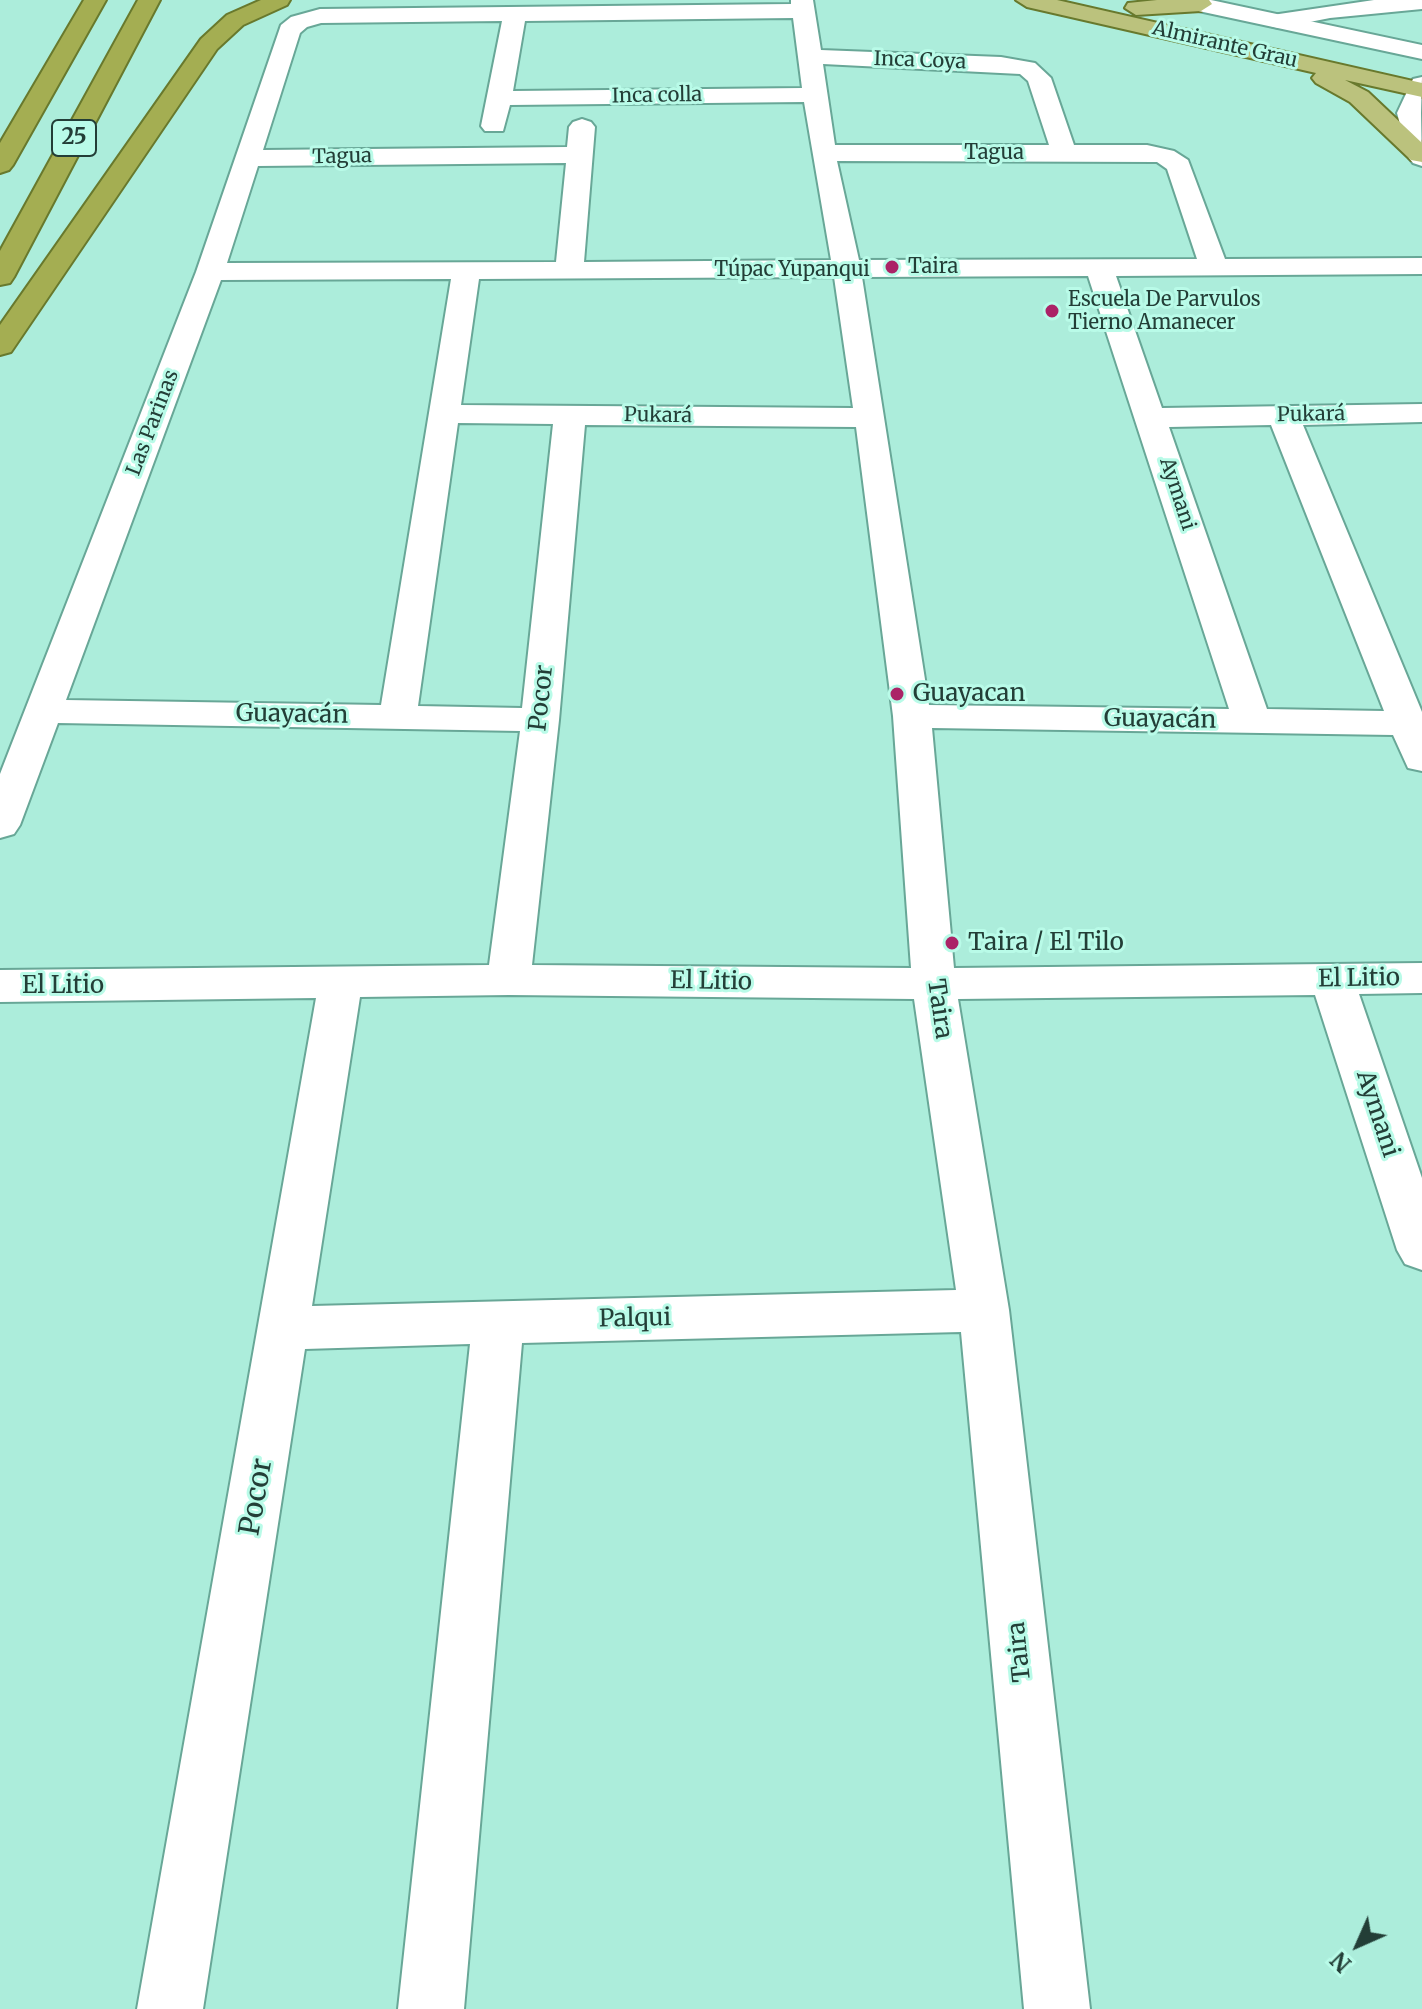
<!DOCTYPE html>
<meta charset="utf-8">
<style>
body{margin:0}
#map{position:relative;width:1422px;height:2009px;overflow:hidden;background:#aceddb;font-family:Merriweather,serif}
canvas{display:block}
.north{position:absolute;left:1318px;top:1905px;width:80px;height:80px;-webkit-text-stroke:6px #b9fbe8;paint-order:stroke;rotate:225deg;font-size:22px;font-weight:700;line-height:32px;text-align:center;color:#233e37}
.north::after{content:'';display:block;margin:auto;width:28px;height:36px;background:#233e37;clip-path:polygon(50% 0,100% 100%,50% 72%,0 100%)}
</style>
<div id="map">
<canvas width="1422" height="2009"></canvas>
<div class="north">N</div>
</div>
<script>
const ctx = document.querySelector('canvas').getContext('2d');
ctx.lineJoin = 'round';
const shape = rows => new Path2D(rows.map(r => 'M' + r).join(''));
function strokePath(path, color, width, dash) { ctx.strokeStyle = color; ctx.lineWidth = width; ctx.lineCap = dash ? 'butt' : 'round'; ctx.setLineDash(dash || []); ctx.stroke(path); }
function fillPath(path, color) { ctx.fillStyle = color; ctx.fill(path, 'evenodd'); }
function write(font, color, halo, rows, align = 'center') {
  ctx.font = font + ' Merriweather,serif'; ctx.lineWidth = 6; ctx.setLineDash([]); ctx.textBaseline = 'middle'; ctx.strokeStyle = halo; ctx.fillStyle = color; for (const [text, x, y, turn = 0] of rows) {
    ctx.save(); ctx.translate(x, y); ctx.rotate((+turn || 0) * Math.PI / 180); ctx.textAlign = isNaN(turn) ? turn : align; if (halo) ctx.strokeText(text, 0, 0); ctx.fillText(text, 0, 0); ctx.restore();
  }
}
const minor = shape([
 [791,0,813,0,821,50,1001,57,1035,63,1051,78,1074,145,1147,145,1174,151,1188,160,1225,259,1422,258,1422,274,1116,276,1162,408,1422,404,1422,422,1303,425,1422,712,1422,771,1408,768,1393,735,932,728,954,968,1422,963,1422,993,1359,994,1422,1178,1422,1270,1405,1264,1397,1250,1315,995,958,999,1009,1310,1090,2009,1024,2009,961,1332,522,1343,464,2009,398,2009,470,1344,305,1349,203,2009,137,2009,316,998,0,1002,0,970,489,965,520,731,58,723,20,825,14,834,0,838,0,774,196,272,281,25,291,17,320,9,791,4,791,0],
 [793,18,802,88,513,91,525,21,793,18],
 [502,21,481,126,485,131,503,131,510,105,804,102,831,260,584,262,595,127,591,122,582,119,573,122,569,127,567,147,263,150,300,33,307,27,321,23,502,21],
 [823,64,1020,74,1028,81,1049,145,835,145,823,64],
 [837,161,1157,162,1167,169,1197,259,859,260,837,161],
 [566,163,556,262,227,263,258,166,566,163],
 [1088,276,1229,709,929,705,862,277,1088,276],
 [834,277,853,408,461,405,479,279,834,277],
 [451,279,381,705,66,700,221,280,451,279],
 [458,423,553,424,522,708,418,706,458,423],
 [585,425,856,427,893,716,911,968,532,965,559,720,585,425],
 [1271,425,1384,711,1267,709,1169,427,1271,425],
 [509,995,914,999,956,1290,312,1306,360,997,509,995],
 [1374,0,1422,0,1422,9,1330,18,1279,28,1271,26,1268,21,1271,16,1279,14,1374,0]
]);
const tertiary = shape([
 [1169,0,1211,0,1422,45,1422,59,1180,7,1169,0],
 [1422,77,1421,113,1422,166,1413,163,1409,158,1397,113,1413,79,1422,77]
]);
const primary = shape([
 [1016,0,1057,0,1422,83,1422,97,1345,80,1368,92,1422,143,1422,162,1411,160,1350,102,1316,83,1312,78,1316,73,1027,7,1016,0],
 [1157,0,1209,0,1212,4,1201,11,1136,15,1125,8,1128,3,1157,0]
]);
const trunk = shape([
 [84,0,106,0,13,165,9,170,0,173,0,143,84,0],
 [138,0,160,0,14,277,10,283,0,285,0,251,138,0],
 [261,0,290,0,287,5,243,25,217,49,11,352,0,355,0,325,201,39,227,15,261,0]
]);
const markers = [
 [892,267,8,"#ab2367"],
 [1052,311,8,"#ab2367"],
 [897,694,8,"#ab2367"],
 [952,943,8,"#ab2367"]
];
const farStreetnames = [
 ["Almirante Grau",1225,45,13],
 ["Inca Coya",920,61,2],
 ["Inca colla",657,96,-1],
 ["Tagua",994,153],
 ["Tagua",342,157,-1],
 ["Túpac Yupanqui",792,270],
 ["Pukará",1311,415,-1],
 ["Pukará",658,416,1],
 ["Las Parinas",153,423,-69],
 ["Aymani",1177,494,72]
];
const farPoinames = [
 ["Taira",908,267],
 ["Escuela De Parvulos",1068,300],
 ["Tierno Amanecer",1068,323]
];
const shields = [
 [74,138,44]
];
const shieldNames = [
 ["25",74,138]
];
const poiNames = [
 ["Guayacan",913,694],
 ["Taira / El Tilo",968,943]
];
const streetNames = [
 ["Pocor",542,698,-84],
 ["Guayacán",292,715,1],
 ["Guayacán",1160,720,1],
 ["El Litio",1359,979,-1],
 ["El Litio",711,982,1],
 ["El Litio",63,986],
 ["Taira",939,1009,82],
 ["Aymani",1377,1114,72],
 ["Palqui",635,1319,-1],
 ["Taira",1020,1652,-96]
];
const nearStreetnames = [
 ["Pocor",257,1497,-80]
];
strokePath(minor, '#68a797', 4);
strokePath(tertiary, '#68a797', 4);
strokePath(primary, '#68792d', 4);
strokePath(trunk, '#68792d', 4);
fillPath(minor, '#fff');
fillPath(tertiary, '#fff');
fillPath(primary, '#bbc27d');
fillPath(trunk, '#a4ae52');
for (const [x, y, r, color] of markers) { const dot = new Path2D(); dot.arc(x, y, r, 0, 2 * Math.PI); ctx.fillStyle = color; ctx.fill(dot); strokePath(dot, '#b9fbe8', 3); }
write('20px', '#233e37', '#b9fbe8', farStreetnames);
write('20px', '#233e37', '#b9fbe8', farPoinames, 'left');
for (const [x, y, w] of shields) { const box = new Path2D(); box.roundRect(x - w / 2, y - 18, w, 36, 6); ctx.fillStyle = '#b9fbe8'; ctx.fill(box); strokePath(box, '#233e37', 2); }
write('bold 22px', '#233e37', null, shieldNames);
write('24px', '#233e37', '#b9fbe8', poiNames, 'left');
write('24px', '#233e37', '#b9fbe8', streetNames);
write('28px', '#233e37', '#b9fbe8', nearStreetnames);
</script>
